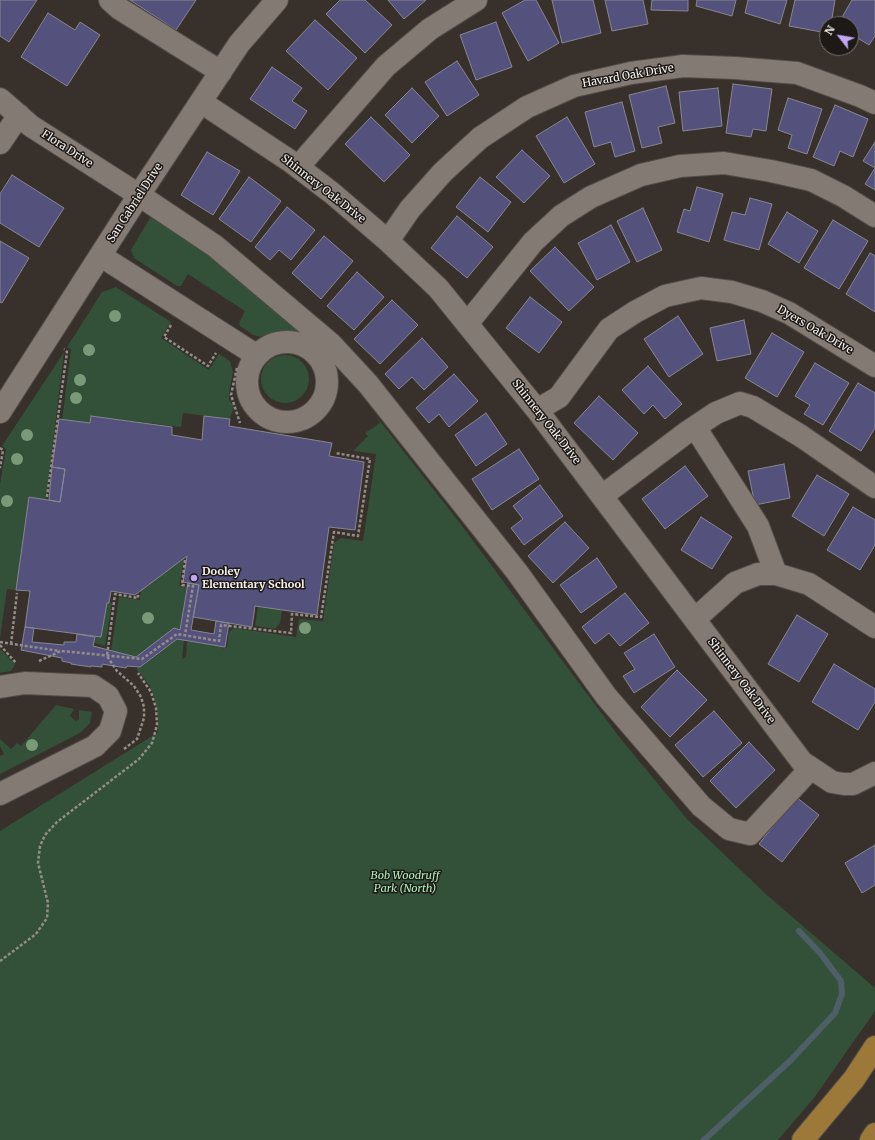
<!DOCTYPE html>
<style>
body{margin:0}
#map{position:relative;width:875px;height:1140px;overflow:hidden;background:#38302a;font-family:Merriweather,serif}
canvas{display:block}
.north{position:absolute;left:819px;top:16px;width:40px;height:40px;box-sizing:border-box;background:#1c1916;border:1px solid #736f6c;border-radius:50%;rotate:301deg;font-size:11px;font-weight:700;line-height:16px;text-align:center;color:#f6f1ed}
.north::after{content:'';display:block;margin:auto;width:14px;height:18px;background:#c0a8f3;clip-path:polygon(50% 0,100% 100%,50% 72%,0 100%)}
</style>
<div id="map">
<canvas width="875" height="1140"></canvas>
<div class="north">N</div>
</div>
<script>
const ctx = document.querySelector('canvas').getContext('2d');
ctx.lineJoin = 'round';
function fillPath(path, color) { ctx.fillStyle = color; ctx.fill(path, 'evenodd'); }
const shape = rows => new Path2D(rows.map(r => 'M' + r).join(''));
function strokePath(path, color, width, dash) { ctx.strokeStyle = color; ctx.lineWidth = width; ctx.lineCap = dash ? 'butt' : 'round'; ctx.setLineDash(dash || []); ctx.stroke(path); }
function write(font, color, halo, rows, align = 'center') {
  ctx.font = font + ' Merriweather,serif'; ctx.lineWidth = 3; ctx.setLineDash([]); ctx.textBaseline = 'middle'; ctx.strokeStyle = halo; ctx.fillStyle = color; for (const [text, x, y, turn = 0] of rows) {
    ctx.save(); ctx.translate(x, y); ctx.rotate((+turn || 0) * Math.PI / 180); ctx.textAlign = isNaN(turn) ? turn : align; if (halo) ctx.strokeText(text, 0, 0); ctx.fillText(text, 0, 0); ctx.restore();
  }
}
const green = shape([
 [159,214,312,335,305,337,290,333,274,333,260,337,253,335,240,326,239,323,245,311,188,274,181,286,177,286,134,258,131,250,150,218,155,218],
 [116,287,171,322,161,338,209,370,219,354,230,361,233,372,229,393,229,399,234,407,230,419,183,413,181,427,92,416,90,423,62,420,71,349,67,347,102,292],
 [64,352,46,500,29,497,16,590,7,589,0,638,0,484,6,449,2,446],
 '261 379a24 24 0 1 1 48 0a24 24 0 1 1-48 0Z',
 [376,416,459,522,620,738,687,819,768,896,875,988,875,1011,814,1098,778,1140,0,1140,0,831,157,733,158,726,157,708,153,694,150,686,137,670,137,667,140,667,177,639,184,640,182,659,186,657,187,641,225,647,222,649,227,647,229,632,234,628,296,637,299,619,323,621,334,543,341,538,363,541,376,454,353,451,368,436,365,433,380,423],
 [184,559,179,586,187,587,180,630,174,628,136,657,111,651,119,597,140,600,141,590],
 [107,603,112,603,105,646,94,643,95,637,101,637],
 [258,606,282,610,280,623,275,629,255,626],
 [0,649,15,664,11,671,0,673],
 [56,705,74,709,70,716,76,721,79,719,79,710,92,712,90,723,80,733,0,774,0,756,4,754,0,746,0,739,11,749,17,743,21,746]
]);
const stream = shape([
 [704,1140,791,1060,835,1013,842,994,841,981,820,953,799,931]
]);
const building = shape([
 [0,0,37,0,9,42,0,36,0,0],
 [130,0,196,0,176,30,130,0],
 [340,0,365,0,392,25,365,53,326,14,340,0],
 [388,0,426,0,404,19,388,0],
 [525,0,536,0,559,43,528,61,502,13,525,0],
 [552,0,593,0,601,33,562,43,552,0],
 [605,0,643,0,648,24,612,31,605,0],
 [652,0,688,0,688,11,651,10,652,0],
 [697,0,736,0,732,16,696,6,697,0],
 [748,0,787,0,780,24,745,13,748,0],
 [795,0,835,0,831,24,827,24,827,33,789,26,795,0],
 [852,0,875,0,875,36,869,45,851,34,851,24,838,24,852,0],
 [48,13,75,30,80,22,100,35,67,86,21,57,48,13],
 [315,20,357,58,328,90,286,51,315,20],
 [496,22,512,67,476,80,460,35,496,22],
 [457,61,479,95,447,116,425,82,457,61],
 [272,67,302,88,292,101,307,111,295,129,250,99,272,67],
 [733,84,772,89,766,131,753,129,751,137,726,133,733,84],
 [666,86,675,123,658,127,662,143,642,148,629,95,666,86],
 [412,88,439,116,412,143,385,115,412,88],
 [718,88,722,126,683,131,679,92,718,88],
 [788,98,822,109,807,154,788,148,792,135,778,130,788,98],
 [622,102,635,151,615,157,611,142,594,147,585,112,622,102],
 [835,105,868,119,853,157,840,151,834,166,813,157,835,105],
 [371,117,410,155,384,182,345,144,371,117],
 [567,117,595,164,564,183,536,136,567,117],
 [875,142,875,190,865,184,875,168,863,161,875,142],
 [522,150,550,176,524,203,496,177,522,150],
 [207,152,240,171,213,215,181,195,207,152],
 [12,175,64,208,39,247,0,223,0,194,12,175],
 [249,177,281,201,251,242,219,219,249,177],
 [480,177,511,202,488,232,456,207,480,177],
 [697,187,723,194,709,242,677,232,684,209,690,211,697,187],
 [750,198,772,204,759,250,724,240,732,212,745,215,750,198],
 [287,207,315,230,291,260,279,250,270,260,255,247,287,207],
 [643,208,662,250,637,262,617,221,643,208],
 [787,212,818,231,799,263,768,244,787,212],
 [457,216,493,247,467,278,431,248,457,216],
 [833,220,868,241,839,289,804,268,833,220],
 [611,225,630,262,597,280,578,243,611,225],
 [324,236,353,261,321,299,292,273,324,236],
 [0,241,29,258,2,303,0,302,0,241],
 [555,247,594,287,569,311,530,271,555,247],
 [870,253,875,256,875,312,846,294,870,253],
 [357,272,384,297,354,330,327,306,357,272],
 [530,297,562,322,539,353,506,328,530,297],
 [392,300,418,325,380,364,354,339,392,300],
 [678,316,703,354,669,377,644,339,678,316],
 [744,320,751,354,717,361,710,328,744,320],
 [772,333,804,352,777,397,745,378,772,333],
 [422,338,448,367,424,390,412,377,399,389,385,374,422,338],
 [815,363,849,383,823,425,804,414,810,405,795,396,815,363],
 [648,366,682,404,665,419,653,405,644,414,622,390,648,366],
 [454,374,478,401,449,427,439,414,429,423,416,408,454,374],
 [858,383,875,393,875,428,861,451,829,431,858,383],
 [599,396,638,433,613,460,574,423,599,396],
 [486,413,507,444,476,466,455,435,486,413],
 [91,416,172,427,172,435,202,440,204,416,230,419,229,426,332,443,329,456,364,462,355,530,329,527,317,615,255,606,252,627,193,617,199,585,183,582,187,556,135,595,111,591,109,603,107,603,101,637,25,627,30,591,16,590,29,497,60,502,65,469,52,467,59,419,90,423,91,416],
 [519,449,539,479,492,510,472,479,519,449],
 [784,464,790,498,755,505,748,471,784,464],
 [685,466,708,496,665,529,642,499,685,466],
 [52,467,65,469,60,502,49,500,52,467],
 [817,475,849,494,824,536,792,516,817,475],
 [540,485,563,516,524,545,511,528,523,519,513,506,540,485],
 [853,507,875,520,875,545,860,570,827,550,853,507],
 [701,517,732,537,712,569,681,550,701,517],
 [565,522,589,548,553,583,528,556,565,522],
 [597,558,617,587,581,613,560,585,597,558],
 [188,583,199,585,191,630,214,634,216,621,229,623,225,647,177,639,140,667,127,666,126,668,102,664,102,667,91,666,91,667,71,664,71,663,62,661,62,658,21,650,25,627,34,628,32,642,64,645,64,642,76,642,77,634,95,637,93,646,136,657,174,628,180,630,188,583],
 [625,593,649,623,620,646,609,633,595,644,582,627,625,593],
 [797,615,828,634,799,682,768,664,797,615],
 [654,634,675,667,634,693,623,676,635,669,624,653,654,634],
 [834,664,875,689,875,702,858,730,812,702,834,664],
 [677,670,707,700,670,737,641,707,677,670],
 [714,711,742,743,703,777,675,745,714,711],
 [749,742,775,770,736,808,710,781,749,742],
 [796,797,819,815,782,862,759,844,796,797],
 [875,845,875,885,862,893,845,863,875,845]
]);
const path = shape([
 [171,325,164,337,208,366,216,353],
 [237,368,231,395,240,423],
 [0,448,3,450,0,468],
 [47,497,67,352,64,349],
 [185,560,182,585,193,586,185,635],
 [0,642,60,651],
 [11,644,17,593],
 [0,645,16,663],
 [39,661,61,651,142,659,177,634,219,641,221,625,291,633,292,614,321,617,334,532,358,536,370,459,335,453],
 [124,749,137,739,144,718,144,707,141,697,134,686,117,671,107,656,115,594,138,598,138,595],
 [0,961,36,934,47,918,48,903,38,863,40,846,45,835,57,822,139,759,152,743,157,725,156,708,151,692,138,673]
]);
const minor = shape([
 [110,0,120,9,221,72],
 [0,99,31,126,139,195,215,246,331,344,368,384,517,572,606,696,701,806,729,829,750,834,811,768],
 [201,102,290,161,332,193,388,241,438,288,537,410,802,762,832,782,844,784,853,784,875,773],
 [0,143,19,115],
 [298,167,386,66,430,29,476,0],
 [388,241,410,209,443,172,480,138,527,107,574,86,631,73,683,66,735,68,797,73,860,96,875,103],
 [101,256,256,355],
 [467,324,533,242,561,216,591,197,641,175,680,166,724,163,771,171,811,180,843,196,875,216],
 '247 382a40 40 0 1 1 80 0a40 40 0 1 1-80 0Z',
 [537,410,559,397,609,329,635,312,665,296,701,288,732,292,762,301,789,313,875,366],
 [0,412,139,195,239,44,277,0],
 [695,427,758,526,776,574],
 [602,496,686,433,716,413,740,403,753,407,801,436,875,487],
 [695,619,735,583,758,574,776,574,809,584,875,627],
 [0,687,25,683,93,686,108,696,116,711,110,731,95,746,0,794]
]);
const major = shape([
 [803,1140,854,1079,875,1047],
 [871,1140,875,1134]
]);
const trees = [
 [115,316],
 [89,350],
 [80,380],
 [76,398],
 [27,435],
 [17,459],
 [7,501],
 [148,618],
 [305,628],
 [32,745]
];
const markers = [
 [194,578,4,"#c0a8f3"]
];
const streetNames = [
 ["Havard Oak Drive",628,76,-10],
 ["Flora Drive",67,149,33],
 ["Shinnery Oak Drive",323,189,38],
 ["San Gabriel Drive",135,203,-57],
 ["Dyers Oak Drive",815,330,30],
 ["Shinnery Oak Drive",546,422,52],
 ["Shinnery Oak Drive",741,681,53]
];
const poiNames = [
 ["Dooley",202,572],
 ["Elementary School",202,585]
];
const parkNames = [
 ["Bob Woodruff",405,876],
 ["Park (North)",405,889]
];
fillPath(green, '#335138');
strokePath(stream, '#4f5f68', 6);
fillPath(building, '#54527d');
strokePath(building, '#868791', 1);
strokePath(minor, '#534c47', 24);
strokePath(major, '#534c47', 24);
strokePath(path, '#938d87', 2.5, [3, 2]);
strokePath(minor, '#837a73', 22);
strokePath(major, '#9c7938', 22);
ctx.fillStyle = '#799a79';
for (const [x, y] of trees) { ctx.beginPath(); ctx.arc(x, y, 6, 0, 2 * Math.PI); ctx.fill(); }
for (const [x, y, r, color] of markers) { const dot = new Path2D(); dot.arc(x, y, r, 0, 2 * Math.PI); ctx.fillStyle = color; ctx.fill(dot); strokePath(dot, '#1c1916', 1.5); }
write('11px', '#f6f1ed', '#1c1916', streetNames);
write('bold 11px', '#f6f1ed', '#1c1916', poiNames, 'left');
write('italic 11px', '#aff0b9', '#1c1916', parkNames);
</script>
